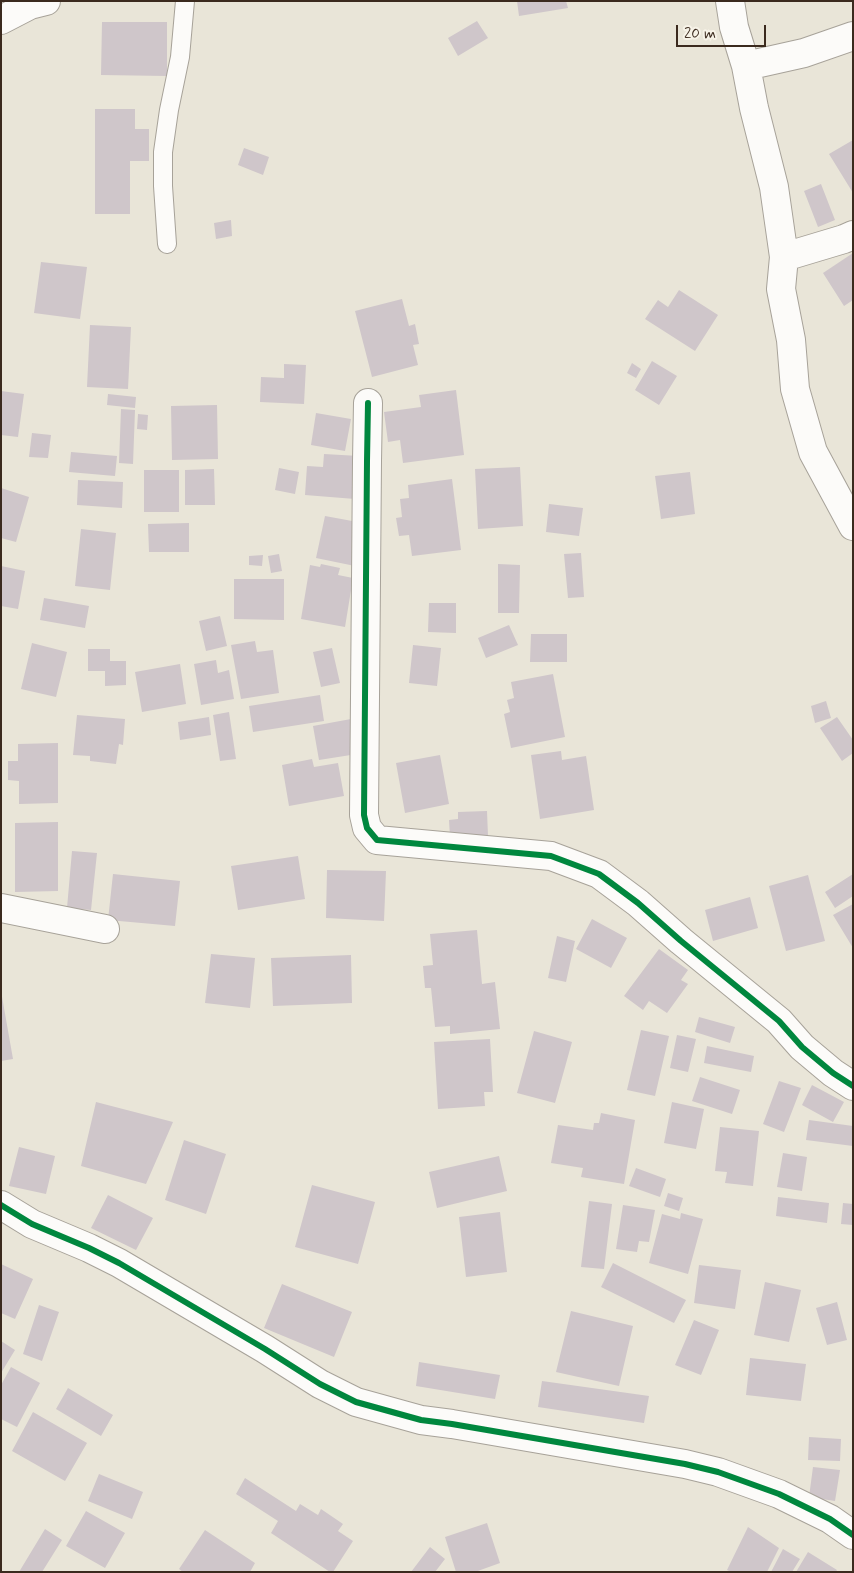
<!DOCTYPE html>
<style>
body{margin:0}
#map{position:relative;width:854px;height:1573px;overflow:hidden;background:#e9e5d8;font-family:Mynerve,sans-serif}
canvas{display:block}
.frame{position:absolute;inset:0;border:2px solid #3b2a1e;pointer-events:none}
.scale{position:absolute;left:676px;top:25px;width:90px;height:22px;box-sizing:border-box;border:2px solid #3b2a1e;border-top:0;padding-left:6px;font-size:15px;line-height:18px;white-space:nowrap;color:#3b2a1e;-webkit-text-stroke:4px #f7f3e8;paint-order:stroke}
</style>
<div id="map">
<canvas width="854" height="1573"></canvas>
<div class="frame"></div>
<div class="scale">20 m</div>
</div>
<script>
const ctx = document.querySelector('canvas').getContext('2d');
ctx.lineJoin = 'round';
function fillPath(path, color) { ctx.fillStyle = color; ctx.fill(path, 'evenodd'); }
const shape = rows => new Path2D(rows.map(r => 'M' + r).join(''));
function strokePath(path, color, width, dash) { ctx.strokeStyle = color; ctx.lineWidth = width; ctx.lineCap = dash ? 'butt' : 'round'; ctx.setLineDash(dash || []); ctx.stroke(path); }
const building = shape([
 [517,1,566,1,568,8,519,16],
 [477,21,488,38,458,56,448,38],
 [102,22,167,22,167,76,101,75],
 [95,109,135,109,135,129,149,129,149,161,130,161,130,214,95,214],
 [853,140,853,193,829,154],
 [244,148,269,157,263,175,238,165],
 [821,184,835,220,818,227,804,191],
 [231,220,232,236,216,239,214,223],
 [853,253,853,300,844,306,823,273],
 [41,262,87,267,80,319,34,313],
 [679,290,718,315,695,351,645,319,658,300,668,307],
 [402,299,409,326,415,324,419,344,413,345,418,365,372,377,355,311],
 [90,325,131,327,128,389,87,387],
 [652,361,677,376,659,405,635,390],
 [632,363,641,369,636,378,627,373],
 [284,364,306,365,304,404,260,402,261,377,284,378],
 [456,390,464,455,403,463,400,440,388,442,384,412,421,407,419,395],
 [1,391,24,394,18,437,1,435],
 [108,394,136,397,135,408,107,405],
 [217,405,218,459,172,460,171,406],
 [121,409,135,410,133,464,119,463],
 [316,413,351,419,345,451,311,445],
 [138,414,148,415,147,430,137,429],
 [32,433,51,435,48,458,29,457],
 [71,452,117,456,115,476,69,472],
 [324,454,359,456,355,499,305,495,307,466,323,467],
 [520,467,523,526,478,529,475,469],
 [279,468,299,472,295,494,275,490],
 [214,469,215,505,185,505,185,470],
 [144,470,179,470,179,512,144,512],
 [690,472,695,514,661,519,655,476],
 [452,479,461,550,412,556,409,535,399,536,396,518,402,517,400,499,409,498,408,485],
 [78,480,123,482,122,508,77,505],
 [1,488,29,497,16,542,1,538],
 [549,504,583,508,579,536,546,532],
 [325,516,363,523,355,566,316,558],
 [189,523,189,552,149,552,148,524],
 [81,529,116,533,110,590,75,586],
 [581,553,584,597,568,598,564,554],
 [279,554,282,571,271,573,268,556],
 [263,555,262,566,249,565,249,556],
 [321,564,340,568,338,575,353,578,345,627,301,619,310,565,320,567],
 [498,564,520,565,519,613,498,613],
 [1,566,25,571,18,609,1,606],
 [234,579,284,579,284,620,234,619],
 [44,598,89,606,85,628,40,620],
 [429,603,456,603,456,633,428,632],
 [220,616,227,646,206,651,199,621],
 [509,625,518,645,486,658,478,638],
 [531,634,567,634,567,662,530,662],
 [255,641,257,652,273,650,279,693,241,699,231,645],
 [32,643,67,652,56,697,21,689],
 [413,645,441,648,437,686,409,683],
 [332,648,340,683,321,687,313,652],
 [88,649,110,649,110,661,126,661,126,685,105,686,105,671,88,671],
 [216,660,218,673,229,670,234,699,201,705,194,664],
 [180,664,186,704,142,712,135,672],
 [553,674,565,737,511,748,504,714,510,712,507,700,514,698,511,682],
 [320,695,324,721,253,732,249,706],
 [826,701,831,718,815,723,811,706],
 [229,712,236,759,220,761,213,715],
 [77,715,125,719,123,745,119,744,116,764,90,761,90,756,73,755],
 [209,717,211,735,180,740,178,722],
 [837,717,853,740,853,753,842,761,820,728],
 [351,719,357,754,319,760,313,726],
 [58,743,58,803,19,804,19,781,8,780,8,761,18,761,18,744],
 [561,751,562,760,586,756,594,810,540,819,531,755],
 [440,755,449,804,405,813,396,763],
 [312,759,314,767,338,763,344,796,289,806,282,765],
 [487,811,488,836,450,837,449,820,458,819,458,812],
 [58,822,58,891,15,892,15,823],
 [72,851,97,853,91,910,67,908],
 [298,856,305,899,238,910,231,866],
 [327,870,386,871,384,921,326,918],
 [113,874,180,881,175,926,108,920],
 [853,874,853,896,835,908,825,892],
 [808,875,825,941,786,951,769,886],
 [750,897,758,928,713,941,705,910],
 [853,904,853,948,833,915],
 [592,919,627,938,611,968,576,949],
 [477,930,482,984,495,982,500,1029,450,1034,450,1026,435,1027,431,988,425,988,423,966,433,965,430,934],
 [557,936,575,941,566,982,548,978],
 [659,949,688,970,681,980,688,984,667,1013,649,1001,643,1010,624,996],
 [211,954,255,958,250,1008,205,1003],
 [351,955,352,1003,273,1006,271,958],
 [1,991,13,1059,1,1061],
 [699,1017,735,1027,730,1043,695,1032],
 [641,1030,669,1036,655,1096,627,1090],
 [534,1031,572,1042,555,1103,517,1093],
 [677,1035,696,1039,688,1072,670,1068],
 [490,1039,493,1092,484,1092,485,1106,438,1109,434,1042],
 [707,1046,754,1056,751,1072,704,1063],
 [700,1077,740,1090,732,1114,692,1101],
 [779,1081,801,1088,784,1132,763,1124],
 [812,1085,844,1102,833,1122,802,1105],
 [96,1102,173,1122,146,1184,81,1166],
 [672,1102,704,1109,696,1149,664,1143],
 [601,1113,635,1120,624,1184,581,1177,583,1168,551,1163,558,1125,593,1130,594,1123,599,1123],
 [809,1120,853,1126,853,1146,806,1140],
 [720,1127,759,1131,753,1186,725,1183,727,1172,715,1171],
 [184,1140,226,1154,206,1214,165,1200],
 [19,1147,55,1156,46,1194,9,1186],
 [783,1153,807,1157,802,1191,777,1187],
 [499,1156,507,1191,437,1208,429,1172],
 [636,1168,666,1179,660,1197,629,1186],
 [312,1185,375,1202,358,1264,295,1247],
 [668,1193,683,1198,679,1211,664,1206],
 [108,1195,153,1218,136,1250,91,1228],
 [778,1197,829,1203,827,1223,776,1216],
 [589,1201,612,1204,604,1269,581,1267],
 [843,1203,853,1204,853,1225,841,1224],
 [623,1205,655,1210,649,1242,639,1241,637,1252,616,1249],
 [500,1212,507,1272,466,1277,459,1217],
 [681,1213,703,1219,688,1274,649,1263,662,1214,680,1219],
 [613,1263,686,1300,674,1323,601,1287],
 [1,1264,33,1279,15,1319,1,1313],
 [699,1265,741,1270,735,1309,694,1303],
 [765,1282,801,1290,789,1342,754,1335],
 [282,1284,352,1312,334,1357,264,1328],
 [837,1302,847,1340,827,1345,816,1308],
 [39,1305,59,1312,42,1361,23,1354],
 [571,1311,633,1326,619,1386,556,1372],
 [694,1320,719,1330,701,1375,675,1365],
 [1,1341,15,1350,1,1373],
 [750,1358,806,1364,801,1401,746,1395],
 [419,1362,500,1375,495,1399,416,1386],
 [11,1367,40,1383,17,1427,1,1419,1,1385],
 [542,1381,649,1396,644,1423,538,1407],
 [68,1388,113,1415,101,1436,56,1409],
 [33,1412,87,1443,65,1481,12,1451],
 [809,1437,841,1439,840,1461,808,1460],
 [813,1467,840,1470,835,1501,809,1497],
 [99,1474,143,1492,132,1519,88,1501],
 [245,1478,296,1511,300,1504,318,1515,321,1509,343,1524,338,1531,353,1541,333,1572,330,1572,271,1533,278,1521,236,1494],
 [86,1511,125,1533,105,1568,66,1546],
 [487,1523,500,1563,475,1572,456,1572,445,1537],
 [748,1527,779,1548,767,1572,731,1572,727,1570],
 [45,1529,62,1540,42,1572,19,1572],
 [205,1530,255,1563,250,1572,183,1572,179,1569],
 [430,1547,445,1559,435,1572,411,1572],
 [783,1549,800,1559,792,1572,771,1572],
 [808,1552,837,1570,836,1572,796,1572]
]);
const service = shape([
 [167,244,163,186,163,152,169,110,180,57,185,1]
]);
const minor = shape([
 [730,1,734,27,746,66,754,108,774,187,784,257,781,289,791,340,795,389,813,452,853,526],
 [1,20,30,5,46,1],
 [746,66,804,53,853,36],
 [784,257,844,239,853,235],
 [368,403,367,461,364,815,367,828,377,840,551,856,599,874,638,903,681,941,779,1021,802,1047,833,1073,853,1086],
 [1,908,105,929],
 [1,1205,32,1224,89,1248,119,1263,265,1349,320,1384,356,1402,421,1420,452,1424,685,1464,718,1472,779,1494,830,1519,853,1535]
]);
const cycleway = shape([
 [368,403,367,461,364,815,367,828,377,840,551,856,599,874,638,903,681,941,779,1021,802,1047,833,1073,853,1086],
 [1,1205,32,1224,89,1248,119,1263,265,1349,320,1384,356,1402,421,1420,452,1424,685,1464,718,1472,779,1494,830,1519,853,1535]
]);
fillPath(building, '#cfc6ca');
strokePath(service, '#a7a299', 20);
strokePath(minor, '#a7a299', 30);
strokePath(service, '#fcfbf9', 18);
strokePath(minor, '#fcfbf9', 28);
strokePath(cycleway, '#00873e', 6);
</script>
